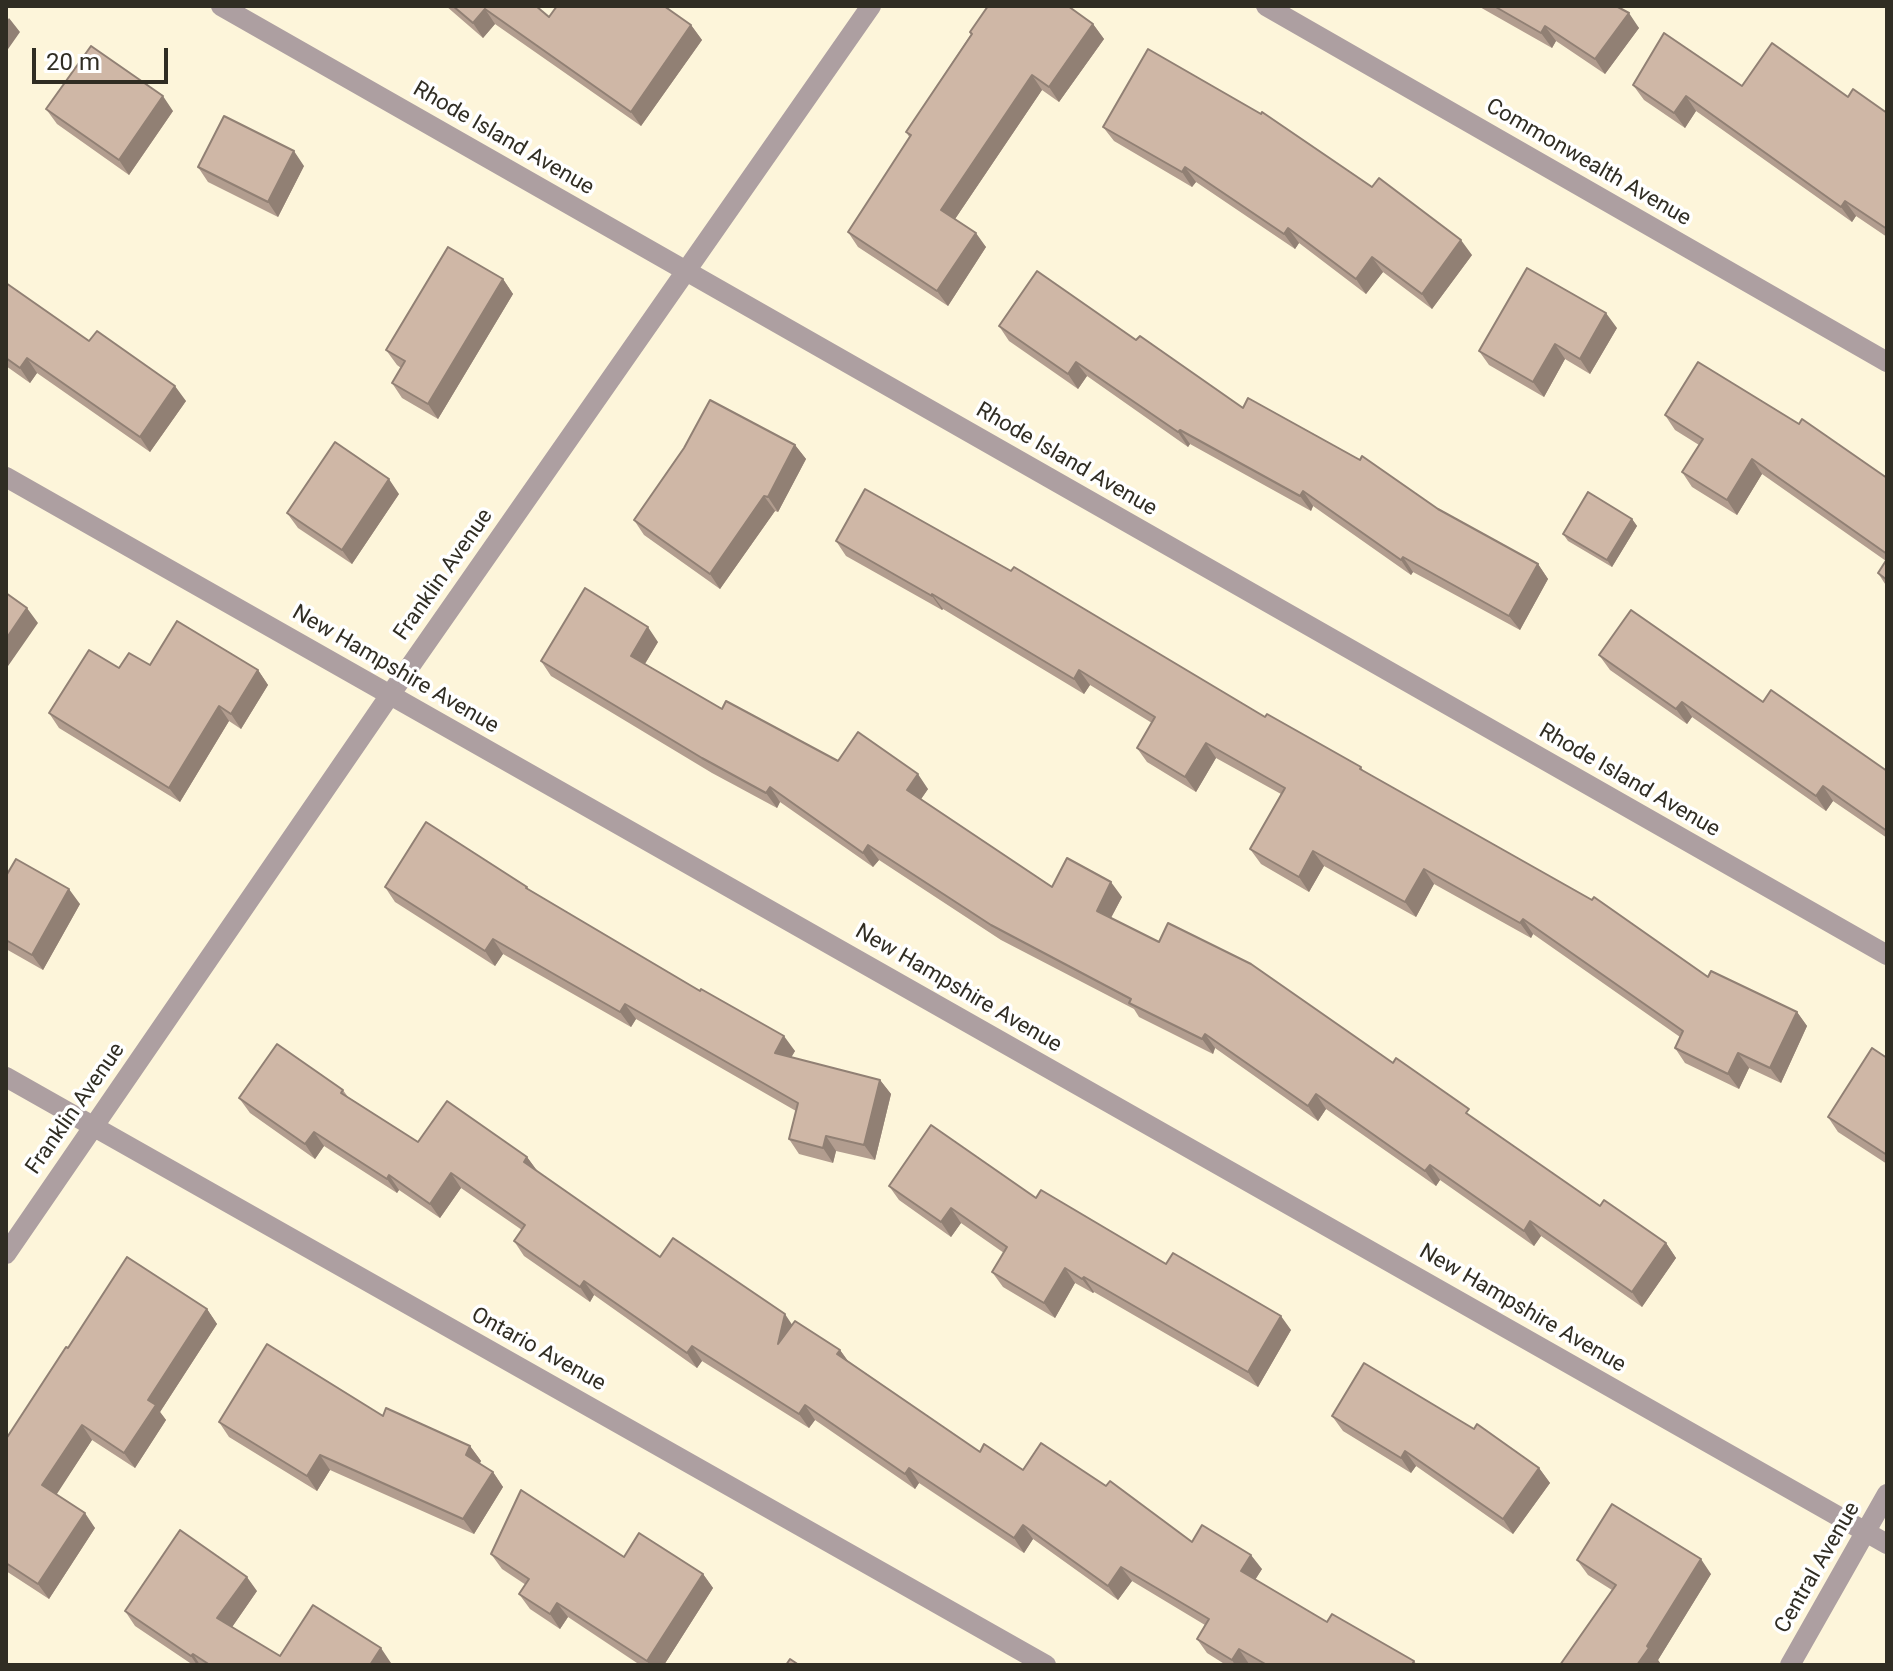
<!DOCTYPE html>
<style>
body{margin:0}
#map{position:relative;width:1893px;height:1671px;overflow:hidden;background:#fdf5da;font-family:Roboto,sans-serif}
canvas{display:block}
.frame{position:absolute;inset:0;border:8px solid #302d23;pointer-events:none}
.scale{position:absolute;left:32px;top:48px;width:136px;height:36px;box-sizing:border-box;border:4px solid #302d23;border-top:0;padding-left:10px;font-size:24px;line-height:28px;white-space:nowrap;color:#302d23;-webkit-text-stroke:6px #fff;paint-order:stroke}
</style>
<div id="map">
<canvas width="1893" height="1671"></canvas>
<div class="frame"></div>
<div class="scale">20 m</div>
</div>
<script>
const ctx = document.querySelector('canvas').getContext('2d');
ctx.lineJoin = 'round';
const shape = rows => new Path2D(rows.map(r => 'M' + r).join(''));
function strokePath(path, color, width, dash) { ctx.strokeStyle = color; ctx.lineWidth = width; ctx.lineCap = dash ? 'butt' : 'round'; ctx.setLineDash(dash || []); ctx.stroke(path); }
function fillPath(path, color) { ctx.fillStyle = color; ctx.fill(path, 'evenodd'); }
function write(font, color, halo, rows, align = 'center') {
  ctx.font = font + ' Roboto,sans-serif'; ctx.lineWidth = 7; ctx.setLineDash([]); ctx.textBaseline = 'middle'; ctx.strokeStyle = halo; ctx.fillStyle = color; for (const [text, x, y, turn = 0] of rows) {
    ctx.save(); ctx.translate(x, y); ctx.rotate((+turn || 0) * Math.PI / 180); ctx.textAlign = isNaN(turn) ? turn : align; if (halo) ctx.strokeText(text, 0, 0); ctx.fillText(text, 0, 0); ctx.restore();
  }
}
const street = shape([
 [221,6,1887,955],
 [1266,6,1887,362],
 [6,477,1887,1544],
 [6,1077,1046,1665],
 [6,1254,390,695,871,6],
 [1790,1665,1887,1494]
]);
const wall = shape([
 [446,6,536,6,549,17,691,25,702,40,641,126,495,24,483,38],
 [1478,6,1616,6,1639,28,1605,74,1556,41,1552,48],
 [1093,24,1104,39,1059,102,1042,90,955,219,986,247,948,306,858,247,848,232,910,138,906,132,971,34,970,32],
 [1633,85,1742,86,1848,97,1887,113,1887,237,1856,216,1852,222,1696,111,1685,128,1644,100],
 [46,109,173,111,129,175,57,124],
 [1103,127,1472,255,1432,309,1383,272,1366,294,1299,243,1295,249,1196,182,1192,187,1114,141],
 [304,166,278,217,208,182,198,167],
 [503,279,513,294,438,419,402,398,392,383,401,368,397,365,386,350],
 [6,283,89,341,186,401,150,452,37,373,30,383,6,366],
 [999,326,1136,340,1243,408,1438,509,1538,564,1548,579,1520,630,1413,572,1411,575,1313,506,1311,511,1190,444,1188,447,1087,376,1078,389,1009,341],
 [1617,328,1590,374,1565,359,1544,397,1489,365,1479,351],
 [1665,415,1799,424,1887,478,1887,587,1878,573,1886,561,1762,474,1737,515,1692,487,1682,472,1699,445,1675,430],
 [795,445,806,459,778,512,775,511,720,589,644,535,634,520],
 [399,494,352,564,298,528,287,513],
 [1632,519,1637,526,1612,567,1568,541,1563,534],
 [836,541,1265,717,1361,767,1364,772,1708,977,1797,1012,1807,1026,1781,1083,1749,1068,1739,1089,1685,1063,1675,1048,1680,1037,1533,934,1531,938,1434,884,1416,917,1324,866,1309,892,1261,864,1250,849,1281,794,1216,758,1196,792,1147,762,1137,748,1152,723,1090,685,1084,694,943,609,942,610,846,556],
 [658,642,645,664,722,709,838,761,928,789,921,799,1052,887,1122,897,1111,918,1393,1063,1600,1206,1666,1243,1676,1258,1642,1307,1541,1236,1534,1246,1440,1180,1436,1186,1326,1109,1318,1121,1215,1048,1213,1054,1139,1017,1134,1009,1001,940,879,860,873,867,780,802,777,808,712,773,551,676,541,661],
 [1599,655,1763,702,1887,771,1887,838,1833,801,1826,811,1692,717,1687,724,1610,670],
 [150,665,258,670,268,685,241,729,229,721,180,802,59,728,49,713,119,668],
 [6,876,80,904,43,970,6,949],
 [385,887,527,887,529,891,795,1051,791,1057,880,1080,891,1094,875,1160,836,1151,833,1163,799,1154,789,1139,796,1111,636,1019,631,1027,503,954,495,966,395,902],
 [1887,1058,1887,1164,1838,1132,1828,1117],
 [343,1090,348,1097,418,1142,527,1157,538,1172,660,1257,840,1350,848,1361,980,1452,1192,1542,1262,1569,1255,1580,1327,1622,1414,1661,1417,1665,1251,1665,1249,1664,1248,1665,1226,1665,1207,1653,1197,1639,1205,1625,1132,1581,1118,1600,1033,1539,1024,1553,919,1483,915,1489,815,1420,809,1428,702,1361,697,1368,594,1295,590,1302,524,1256,514,1241,522,1230,461,1188,440,1218,399,1190,397,1193,324,1146,315,1159,250,1113,239,1098],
 [889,1186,1036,1198,1166,1264,1291,1330,1258,1387,1094,1292,1093,1293,1075,1283,1055,1318,1003,1287,992,1272,1004,1253,961,1223,951,1237,899,1200],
 [207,1309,217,1324,160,1412,166,1420,135,1468,92,1440,56,1494,95,1528,49,1599,6,1571,6,1439,68,1348],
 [383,1416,470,1446,481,1461,479,1463,493,1472,503,1487,474,1534,330,1470,317,1491,229,1437,219,1422],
 [1332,1416,1474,1429,1539,1468,1550,1483,1513,1534,1416,1466,1411,1473,1343,1431],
 [491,1554,624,1557,703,1574,713,1588,664,1665,640,1665,568,1617,560,1629,530,1609,519,1594,526,1585,502,1569],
 [1577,1560,1711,1574,1658,1660,1660,1663,1658,1665,1612,1590,1588,1575],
 [257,1591,232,1627,280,1656,391,1663,390,1665,193,1665,135,1626,125,1611]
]);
const shadedWall = shape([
 [485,9,495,24,483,38,473,23],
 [1629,13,1639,28,1605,74,1595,59],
 [9,18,20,32,6,52,6,22],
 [1093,24,1104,39,1059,102,1049,87],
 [691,25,702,40,641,126,631,112],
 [1545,26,1556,41,1552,48,1541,33],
 [1032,75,1042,90,951,225,941,210],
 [163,96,173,111,129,175,119,160],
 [1686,96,1696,111,1685,128,1674,113],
 [294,151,304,166,278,217,268,202],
 [1185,167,1196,182,1192,187,1182,172],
 [1845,201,1856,216,1852,222,1841,207],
 [1288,228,1299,243,1295,249,1284,234],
 [976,233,986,247,948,306,937,291],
 [1461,240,1472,255,1432,309,1422,294],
 [1372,257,1383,272,1366,294,1356,279],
 [503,279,513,294,438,419,428,404],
 [1606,313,1617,328,1590,374,1580,359],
 [1555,344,1565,359,1544,397,1533,382],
 [27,358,37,373,30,383,20,368],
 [1076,362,1087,376,1078,389,1068,374],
 [175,386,186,401,150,452,140,437],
 [1180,430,1190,444,1188,447,1178,432],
 [795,445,806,459,778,512,768,497],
 [1752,459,1762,474,1737,515,1727,500],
 [389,479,399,494,352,564,342,550],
 [1303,491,1313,506,1311,511,1300,496],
 [764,496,775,511,720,589,710,574],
 [1632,519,1637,526,1612,567,1607,560],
 [1403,557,1413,572,1411,575,1401,560],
 [1538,564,1548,579,1520,630,1509,616],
 [932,594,943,609,942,610,932,596],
 [27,608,38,623,6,669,6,639],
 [648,627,658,642,641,670,631,656],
 [258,670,268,685,241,729,231,714],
 [1079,670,1090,685,1084,694,1074,679],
 [1682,702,1692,717,1687,724,1676,709],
 [219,706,229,721,180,802,169,788],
 [1206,743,1216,758,1196,792,1185,777],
 [918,774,928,789,917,805,907,790],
 [1823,786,1833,801,1826,811,1816,796],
 [770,787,780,802,777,808,766,793],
 [868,845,879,860,873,867,863,853],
 [1313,851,1324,866,1309,892,1299,877],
 [1424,869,1434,884,1416,917,1405,902],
 [1111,882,1122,897,1107,925,1097,911],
 [69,889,80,904,43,970,32,955],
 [1523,919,1533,934,1531,938,1520,923],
 [493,939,503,954,495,966,485,951],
 [625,1004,636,1019,631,1027,620,1012],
 [1797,1012,1807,1026,1781,1083,1770,1068],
 [1205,1034,1215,1048,1213,1054,1202,1039],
 [784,1036,795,1051,785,1068,775,1053],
 [1738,1053,1749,1068,1739,1089,1728,1074],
 [880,1080,891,1094,875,1160,864,1145],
 [1316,1094,1326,1109,1318,1121,1308,1106],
 [314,1132,324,1146,315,1159,305,1144],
 [826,1136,836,1151,833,1163,823,1148],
 [527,1157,538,1172,524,1162],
 [1430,1165,1440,1180,1436,1186,1425,1171],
 [451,1173,461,1188,440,1218,430,1204],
 [389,1175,399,1190,397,1193,387,1179],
 [951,1208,961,1223,951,1237,941,1222],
 [1530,1221,1541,1236,1534,1246,1524,1231],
 [1666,1243,1676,1258,1642,1307,1632,1292],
 [1065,1268,1075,1283,1055,1318,1044,1303],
 [1084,1277,1094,1292,1093,1293,1082,1279],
 [584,1281,594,1295,590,1302,580,1287],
 [207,1309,217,1324,160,1412,166,1420,135,1468,124,1453,148,1400],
 [785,1314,795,1329,778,1344],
 [1281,1316,1291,1330,1258,1387,1248,1372],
 [692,1346,702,1361,697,1368,687,1353],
 [840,1350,850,1364,837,1354],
 [805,1405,815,1420,809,1428,799,1414],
 [82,1425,92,1440,53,1500,42,1485],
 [470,1446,481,1461,477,1470,466,1455],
 [1405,1451,1416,1466,1411,1473,1401,1458],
 [320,1455,330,1470,317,1491,307,1476],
 [909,1468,919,1483,915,1489,905,1474],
 [1539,1468,1550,1483,1513,1534,1503,1519],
 [493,1472,503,1487,474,1534,463,1519],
 [85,1513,95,1528,49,1599,38,1584],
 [1023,1525,1033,1539,1024,1553,1014,1538],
 [1251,1555,1262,1569,1251,1586,1241,1571],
 [1701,1559,1711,1574,1658,1660,1660,1663,1658,1665,1637,1665,1647,1646],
 [1121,1567,1132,1581,1118,1600,1108,1586],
 [703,1574,713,1588,664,1665,649,1665,647,1661],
 [247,1577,257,1591,228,1633,217,1618],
 [557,1603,568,1617,560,1629,550,1614],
 [381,1648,391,1663,390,1665,370,1665],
 [1239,1649,1249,1664,1248,1665,1235,1665,1232,1660],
 [193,1654,200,1665,197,1665,191,1656]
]);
const building = shape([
 [453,6,536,6,549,17,557,6,664,6,691,25,631,112,485,9,473,23,453,6],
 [988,6,1068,6,1093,24,1049,87,1032,75,941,210,976,233,937,291,848,232,911,135,906,132,972,34,970,32,988,6],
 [1494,6,1616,6,1629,13,1595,59,1545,26,1541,33,1494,6],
 [1664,33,1742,86,1772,43,1848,97,1853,89,1887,113,1887,229,1845,201,1841,207,1686,96,1674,113,1633,85,1664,33],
 [91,46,163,96,119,160,46,109,91,46],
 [1148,49,1261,114,1262,112,1372,187,1379,178,1461,240,1422,294,1372,257,1356,279,1288,228,1284,234,1185,167,1182,172,1103,127,1148,49],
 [224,116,294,151,268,202,198,167,224,116],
 [448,247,503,279,428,404,392,383,405,361,386,350,448,247],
 [1527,268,1606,313,1580,359,1555,344,1533,382,1479,351,1527,268],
 [1037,271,1136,340,1140,336,1243,408,1248,398,1360,460,1362,456,1438,509,1538,564,1509,616,1403,557,1401,560,1303,491,1300,496,1180,430,1178,432,1076,362,1068,374,999,326,1037,271],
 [6,283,89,341,97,331,175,386,140,437,27,358,20,368,6,358,6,283],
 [1698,362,1799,424,1802,419,1887,478,1887,554,1752,459,1727,500,1682,472,1703,439,1665,415,1698,362],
 [710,400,795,445,768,497,764,496,710,574,634,520,684,448,710,400],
 [335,442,389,479,342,550,287,513,335,442],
 [865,489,1011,571,1014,567,1265,717,1267,714,1361,767,1360,769,1592,900,1594,897,1708,977,1711,971,1797,1012,1770,1068,1738,1053,1728,1074,1675,1048,1683,1031,1523,919,1520,923,1424,869,1405,902,1313,851,1299,877,1250,849,1285,788,1206,743,1185,777,1137,748,1155,717,1079,670,1074,679,932,594,932,596,836,541,865,489],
 [1588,492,1632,519,1607,560,1563,534,1588,492],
 [1887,559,1887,580,1878,573,1887,559],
 [585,588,648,627,631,656,722,709,726,701,838,761,858,732,918,774,907,790,1052,887,1067,858,1111,882,1097,911,1159,942,1168,923,1251,964,1393,1063,1396,1058,1469,1109,1466,1113,1600,1206,1604,1200,1666,1243,1632,1292,1530,1221,1524,1231,1430,1165,1425,1171,1316,1094,1308,1106,1205,1034,1202,1039,1129,1003,1131,999,991,925,868,845,863,853,770,787,766,793,702,758,541,661,585,588],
 [6,593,27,608,6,639,6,593],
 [1631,610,1763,702,1771,690,1887,771,1887,831,1823,786,1816,796,1682,702,1676,709,1599,655,1631,610],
 [177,621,258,670,231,714,219,706,169,788,49,713,89,650,119,668,129,653,150,665,177,621],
 [426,822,527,887,526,888,700,991,701,989,784,1036,775,1053,880,1080,864,1145,826,1136,823,1148,789,1139,798,1103,625,1004,620,1012,493,939,485,951,385,887,426,822],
 [16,859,69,889,32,955,6,940,6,876,16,859],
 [277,1044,343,1090,341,1093,418,1142,447,1101,527,1157,524,1162,660,1257,673,1238,785,1314,778,1344,795,1321,840,1350,837,1354,980,1452,984,1444,1023,1470,1041,1443,1106,1486,1110,1481,1192,1542,1202,1525,1251,1555,1241,1571,1327,1622,1332,1614,1414,1661,1412,1665,1267,1665,1239,1649,1232,1660,1197,1639,1209,1619,1121,1567,1108,1586,1023,1525,1014,1538,909,1468,905,1474,805,1405,799,1414,692,1346,687,1353,584,1281,580,1287,514,1241,525,1225,451,1173,430,1204,389,1175,387,1179,314,1132,305,1144,239,1098,277,1044],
 [1872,1048,1887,1058,1887,1155,1828,1117,1872,1048],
 [931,1125,1036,1198,1041,1190,1166,1264,1173,1253,1281,1316,1248,1372,1084,1277,1082,1279,1065,1268,1044,1303,992,1272,1007,1247,951,1208,941,1222,889,1186,931,1125],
 [127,1257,207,1309,148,1400,156,1405,124,1453,82,1425,42,1485,85,1513,38,1584,6,1563,6,1439,66,1347,68,1348,127,1257],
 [267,1344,383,1416,386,1408,470,1446,466,1455,493,1472,463,1519,320,1455,307,1476,219,1422,267,1344],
 [1364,1363,1474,1429,1477,1424,1539,1468,1503,1519,1405,1451,1401,1458,1332,1416,1364,1363],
 [521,1490,624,1557,639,1533,703,1574,647,1661,557,1603,550,1614,519,1594,529,1579,491,1554,521,1490],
 [1612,1504,1701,1559,1647,1646,1649,1648,1637,1665,1560,1665,1616,1585,1577,1560,1612,1504],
 [180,1530,247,1577,217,1618,280,1656,313,1605,381,1648,370,1665,210,1665,193,1654,191,1656,125,1611,180,1530],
 [790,1659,799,1665,786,1665,790,1659]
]);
const streetNames = [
 ["Rhode Island Avenue",503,139,30],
 ["Commonwealth Avenue",1588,163,30],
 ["Rhode Island Avenue",1066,460,30],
 ["Franklin Avenue",444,575,-55],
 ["New Hampshire Avenue",395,670,30],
 ["Rhode Island Avenue",1629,781,30],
 ["New Hampshire Avenue",958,989,30],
 ["Franklin Avenue",76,1109,-55],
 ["New Hampshire Avenue",1522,1309,30],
 ["Ontario Avenue",538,1350,29],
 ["Central Avenue",1818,1568,-60]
];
strokePath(street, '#ad9fa1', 20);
fillPath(wall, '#b29d8f');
fillPath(shadedWall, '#918074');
fillPath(building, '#cfb7a6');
strokePath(building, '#918074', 2);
write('22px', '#302d23', '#fff', streetNames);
</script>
